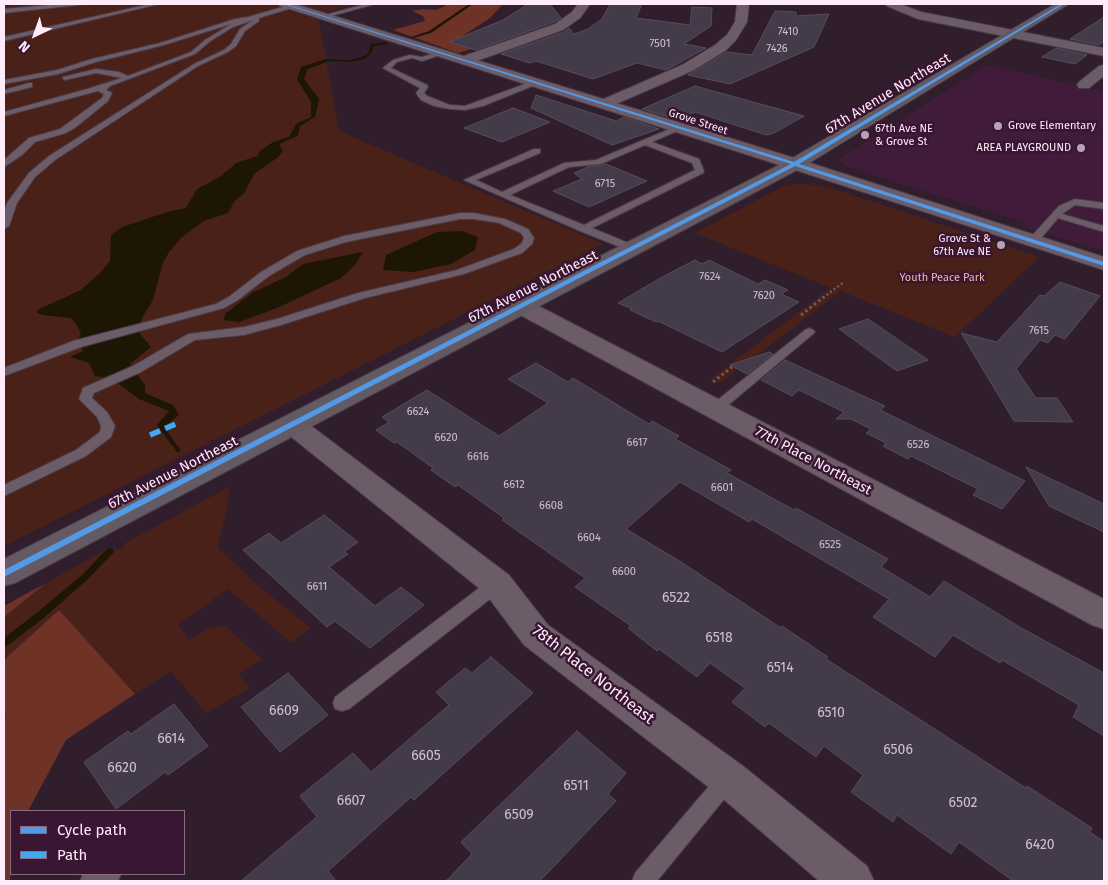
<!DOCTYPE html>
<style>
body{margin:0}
#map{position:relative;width:1108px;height:885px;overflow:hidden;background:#311e2d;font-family:"Fira Sans",sans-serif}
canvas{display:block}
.frame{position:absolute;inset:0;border:5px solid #ffecfa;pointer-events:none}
.legend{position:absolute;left:10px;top:810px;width:175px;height:65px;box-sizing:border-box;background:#391632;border:1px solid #886c82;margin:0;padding:6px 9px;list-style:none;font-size:15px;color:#ffecfa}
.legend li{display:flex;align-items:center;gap:10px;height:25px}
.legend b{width:25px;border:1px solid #886c82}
.north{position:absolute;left:10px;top:10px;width:50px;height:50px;-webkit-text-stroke:4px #391632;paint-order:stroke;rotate:222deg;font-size:14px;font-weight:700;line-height:20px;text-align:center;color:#ffecfa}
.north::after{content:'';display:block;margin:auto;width:18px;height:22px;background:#ffecfa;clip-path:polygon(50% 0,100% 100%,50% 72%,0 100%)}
</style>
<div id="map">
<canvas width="1108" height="885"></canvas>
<div class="frame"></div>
<ul class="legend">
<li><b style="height:6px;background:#5399e6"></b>Cycle path</li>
<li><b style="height:6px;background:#3fa9f5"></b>Path</li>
</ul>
<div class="north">N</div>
</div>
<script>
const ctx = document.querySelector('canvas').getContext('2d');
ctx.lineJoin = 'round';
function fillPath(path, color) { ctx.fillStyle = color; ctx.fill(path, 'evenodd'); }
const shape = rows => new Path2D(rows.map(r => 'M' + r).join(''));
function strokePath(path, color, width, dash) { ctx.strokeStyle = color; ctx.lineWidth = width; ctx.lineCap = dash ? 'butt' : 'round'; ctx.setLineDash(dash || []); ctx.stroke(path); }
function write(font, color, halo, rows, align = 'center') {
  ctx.font = font + ' "Fira Sans",sans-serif'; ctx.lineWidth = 5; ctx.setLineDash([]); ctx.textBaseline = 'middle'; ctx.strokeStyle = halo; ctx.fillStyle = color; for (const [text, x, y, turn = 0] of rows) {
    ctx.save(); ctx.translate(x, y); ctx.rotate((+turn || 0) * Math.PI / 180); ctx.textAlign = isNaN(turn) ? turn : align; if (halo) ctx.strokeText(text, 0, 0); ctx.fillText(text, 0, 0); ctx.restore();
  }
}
const built = shape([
 [987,65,1104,92,1104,251,1021,226,1024,222,847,167,838,160]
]);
const green = shape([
 [4,4,270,4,319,20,339,131,603,244,4,546],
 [297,4,358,4,325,12],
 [794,184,817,185,831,188,1039,257,955,337,841,291,720,383,710,379,831,288,695,233,784,186],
 [229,487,228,506,217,547,262,589,311,628,291,643,228,589,178,624,189,640,212,627,225,626,262,659,238,674,250,688,206,713,171,671,135,694,59,610,4,660,4,617,46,583,109,548,123,550,125,543]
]);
const forest = shape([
 [449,4,503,4,490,18,455,41,471,49,458,53,393,30,425,21,423,16,412,11,422,9,436,10],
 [46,583,4,617,4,606],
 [59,610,135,694,66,740,28,811,11,811,11,873,10,881,4,881,4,718,6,716,4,712,4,660]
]);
const water = shape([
 [326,59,327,62,308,69,304,79,319,99,315,117,300,126,298,136,279,144,283,151,277,158,255,173,244,193,234,202,228,213,204,221,182,237,169,252,163,263,153,300,141,320,140,334,151,347,130,364,145,385,145,393,173,405,179,415,164,427,181,451,177,452,157,425,169,411,139,399,119,384,105,377,95,376,89,363,70,357,83,351,78,339,81,333,76,324,71,318,43,315,37,313,37,310,81,290,102,271,110,261,111,235,122,227,167,212,186,208,197,189,221,176,236,163,257,156,260,151,273,142,289,137,296,124,311,117,311,102,297,79,301,67],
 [461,231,478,237,475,250,451,264,413,272,383,270,386,255,437,232],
 [363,252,355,265,341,278,277,308,239,322,224,320,225,314,252,293,286,277,303,264]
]);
const stream = shape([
 [469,4,473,4,431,33,413,38,411,37,429,31,469,4],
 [387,42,388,44,374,46,371,54,364,59,349,62,326,61,317,64,315,63,326,59,349,60,362,57,368,53,371,44,387,42],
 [110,548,113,549,114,551,113,553,88,579,45,617,7,646,4,647,4,638,39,611,82,575,107,549,110,548]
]);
const building = shape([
 [528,4,550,4,561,18,554,22,476,50,449,42,503,20,528,4],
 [610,4,642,4,636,18,690,25,692,7,712,8,711,26,684,44,706,48,666,70,637,63,593,79,536,61,530,63,501,54,564,32,569,28,574,34,588,29,602,19,610,4],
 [775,11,796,12,796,16,829,14,814,47,730,84,688,75,727,52,752,55,775,11],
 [1104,17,1104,42,1099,45,1070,39,1104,17],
 [1056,48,1087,55,1075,64,1042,57,1056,48],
 [695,86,804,116,774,133,766,135,695,112,678,120,642,109,695,86],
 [536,95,616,121,624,117,659,129,612,145,531,108,536,95],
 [513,108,550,122,502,142,464,128,513,108],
 [606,164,647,181,589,207,553,191,582,179,574,173,588,167,606,164],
 [695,260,702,264,709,260,758,284,765,280,788,290,781,294,799,302,722,352,658,321,656,322,630,310,632,309,618,303,664,276,695,260],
 [1060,282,1100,296,1065,339,1055,335,1048,343,1040,340,1016,369,1036,398,1057,398,1073,422,1014,421,961,333,997,342,1040,295,1044,296,1060,282],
 [868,319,928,360,897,371,839,329,868,319],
 [769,352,773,354,747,374,730,365,769,352],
 [785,360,885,406,880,410,1025,481,1002,509,973,495,978,489,911,456,908,459,883,446,886,443,866,433,871,429,851,419,836,419,844,412,799,390,792,396,761,380,785,360],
 [536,363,568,382,573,378,649,424,652,421,679,436,675,439,731,470,727,473,794,510,796,508,888,559,881,567,930,597,944,581,1023,629,1104,673,1104,736,1073,717,1079,705,1002,660,1000,663,953,635,935,657,873,617,889,599,752,519,749,522,680,482,626,529,681,562,781,628,782,626,828,657,826,659,1026,788,1027,786,1092,828,1090,832,1104,842,1104,881,1013,881,959,842,951,854,897,815,893,822,851,792,863,775,824,746,816,757,769,723,765,727,732,702,745,688,710,663,697,677,659,649,657,651,628,628,631,626,575,587,585,578,502,520,504,518,458,485,455,487,431,470,433,468,397,442,394,443,376,430,389,422,382,417,427,390,499,436,548,403,508,379,536,363],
 [1026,467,1104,504,1104,532,1049,506,1026,467],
 [324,515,358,542,344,552,348,554,329,567,375,606,401,587,424,605,370,648,335,621,327,627,243,550,269,533,281,543,324,515],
 [491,657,533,693,414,800,411,797,328,871,336,881,241,881,317,817,300,796,353,753,371,772,449,705,436,692,465,668,472,673,491,657],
 [288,673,328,715,280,752,241,707,288,673],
 [174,704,208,746,168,775,165,772,116,809,84,762,128,731,131,734,174,704],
 [577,731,626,773,608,794,616,801,540,881,446,881,472,854,461,842,577,731]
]);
const pathFar1 = shape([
 [823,298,844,282]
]);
const path = shape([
 [801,315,824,297],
 [713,382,732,367]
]);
const service = shape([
 [59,4,88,4,4,13,4,9,59,4],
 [150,4,159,4,4,41,4,37,150,4],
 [293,4,295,7,259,18,259,21,245,31,236,46,228,52,198,66,55,160,35,177,17,203,9,226,4,229,4,213,7,203,29,173,49,156,194,64,224,50,231,44,240,29,253,20,233,27,209,42,195,54,110,86,106,90,112,93,108,101,76,127,66,133,35,142,22,155,4,167,4,160,29,138,60,129,102,98,104,94,98,91,4,116,4,112,87,89,122,78,96,73,65,80,63,79,63,77,96,69,119,72,128,76,191,52,205,40,231,24,164,45,96,62,58,74,4,84,4,80,57,70,92,59,160,43,235,19,248,17,293,4],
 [366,4,375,4,324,18,321,16,366,4],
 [442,51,444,52,444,54,422,61,412,58,397,62,391,68,427,85,428,87,424,93,427,96,450,105,465,106,533,81,540,83,483,106,465,110,450,109,434,106,421,100,416,93,420,88,383,68,393,60,410,55,422,57,442,51],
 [29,83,32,83,32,87,4,94,4,90,29,83],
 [679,125,683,127,682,129,652,142,699,159,704,171,703,173,592,228,638,247,638,251,630,251,580,231,464,180,534,149,540,149,540,153,476,180,502,192,564,163,596,160,679,125],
 [645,145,692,163,695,170,584,225,510,195,569,167,601,164,645,145],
 [1075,199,1104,203,1104,209,1075,205,1062,214,1104,226,1104,232,1058,218,1037,243,1029,243,1029,239,1059,206,1075,199],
 [460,213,474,213,505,219,528,229,534,238,532,244,522,253,464,274,365,298,281,325,244,335,195,340,141,372,94,393,92,398,107,412,115,426,111,437,86,456,4,496,4,485,76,450,100,432,101,426,97,417,79,399,83,388,133,366,188,334,244,327,277,319,358,293,457,270,514,249,522,243,524,238,521,233,499,223,474,219,460,219,346,242,305,255,269,276,238,300,224,308,81,347,4,376,4,368,73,341,216,304,230,296,261,272,297,251,344,236,460,213],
 [809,328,813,330,815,332,813,334,720,412,710,412,708,409,710,406,805,330,809,328],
 [497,578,503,579,505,584,503,589,349,709,342,711,335,709,333,703,335,697,491,579,497,578],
 [728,770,735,772,738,779,735,786,657,881,632,881,635,873,721,772,728,770],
 [83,874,121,874,118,881,80,881,83,874]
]);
const minor = shape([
 [578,4,590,4,580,18,563,30,471,63,461,63,459,60,461,57,555,24,572,12,578,4],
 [737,4,749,4,747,22,736,40,725,51,692,71,609,107,599,107,596,104,599,101,682,65,715,45,727,35,735,22,737,4],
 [885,4,900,4,921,12,1104,48,1104,56,918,19,887,6,885,4],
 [1104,65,1104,76,1089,88,1079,88,1077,85,1079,82,1099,66,1104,65],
 [521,299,529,301,1104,599,1104,629,1092,625,513,311,510,306,513,301,521,299],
 [293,416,302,419,509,575,548,625,743,766,867,866,874,881,819,881,715,792,524,645,485,593,284,431,280,425,284,419,293,416]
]);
const tertiary = shape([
 [278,4,295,4,801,160,1104,257,1104,270,789,168,280,6,278,4]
]);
const secondary = shape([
 [1055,4,1069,4,801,168,15,583,4,586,4,559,789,160,1055,4]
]);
const quiet = shape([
 [150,435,178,423]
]);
const cycleway = shape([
 [283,4,286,4,794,162,1061,4,1064,4,799,164,1104,262,1104,266,795,166,4,577,4,570,791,164,283,4]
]);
const markers = [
 [998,126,5,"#b7a4b2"],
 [865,135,5,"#b7a4b2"],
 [1081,148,5,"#b7a4b2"],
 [1001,245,5,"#b7a4b2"]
];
const numberNames = [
 ["7410",788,32],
 ["7501",660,44],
 ["7426",777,49],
 ["6715",605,184],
 ["7624",710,277],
 ["7620",764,296],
 ["7615",1039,331],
 ["6624",418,412],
 ["6620",446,438],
 ["6617",637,443],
 ["6526",918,445],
 ["6616",478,457],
 ["6612",514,485],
 ["6601",722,488],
 ["6608",551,506],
 ["6604",589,538],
 ["6525",830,545],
 ["6600",624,572],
 ["6611",317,587]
];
const farStreetnames = [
 ["Grove Street",698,122,18]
];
const farPoinames = [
 ["Grove Elementary",1008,126],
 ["67th Ave NE",875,129],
 ["& Grove St",875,142],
 ["AREA PLAYGROUND",1071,148,"right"],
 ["Grove St &",991,239,"right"],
 ["67th Ave NE",991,252,"right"]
];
const farParknames = [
 ["Youth Peace Park",942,278]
];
const streetNames = [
 ["67th Avenue Northeast",888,94,-31],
 ["67th Avenue Northeast",533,287,-27],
 ["77th Place Northeast",813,461,28],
 ["67th Avenue Northeast",173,473,-27]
];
const nearNumbernames = [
 ["6522",676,598],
 ["6518",719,638],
 ["6514",780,668],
 ["6609",284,711],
 ["6510",831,713],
 ["6614",171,739],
 ["6506",898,750],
 ["6605",426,756],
 ["6620",122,768],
 ["6511",576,786],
 ["6607",351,801],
 ["6502",963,803],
 ["6509",519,815],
 ["6420",1040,845]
];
const nearStreetnames = [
 ["78th Place Northeast",593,675,38]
];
fillPath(built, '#411b3a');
fillPath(green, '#4a2118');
fillPath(forest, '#6e3326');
fillPath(water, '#1d1605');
fillPath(stream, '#1d1605');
fillPath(building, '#433b4a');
strokePath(building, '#554d5c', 1);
strokePath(service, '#4a3a46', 2);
strokePath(minor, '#4a3a46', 2);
strokePath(tertiary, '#4a3a46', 2);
strokePath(secondary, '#4a3a46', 2);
strokePath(pathFar1, '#6a5c67', 2.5, [2, 2.5]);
strokePath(path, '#6a5c67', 3, [2.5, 3]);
fillPath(service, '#6b5c68');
fillPath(minor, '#6b5c68');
fillPath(tertiary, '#6b5c68');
fillPath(secondary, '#645a63');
strokePath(quiet, '#3fa9f5', 5.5, [11, 5.5]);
fillPath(cycleway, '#5399e6');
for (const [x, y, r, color] of markers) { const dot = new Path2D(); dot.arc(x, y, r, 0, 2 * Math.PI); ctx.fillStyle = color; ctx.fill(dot); strokePath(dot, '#391632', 2); }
write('11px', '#d0c0ce', null, numberNames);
write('11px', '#ffecfa', '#391632', farStreetnames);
write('11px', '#ffecfa', '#391632', farPoinames, 'left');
write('11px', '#f6b7a7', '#391632', farParknames);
write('14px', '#ffecfa', '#391632', streetNames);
write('14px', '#d0c0ce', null, nearNumbernames);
write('16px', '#ffecfa', '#391632', nearStreetnames);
</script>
